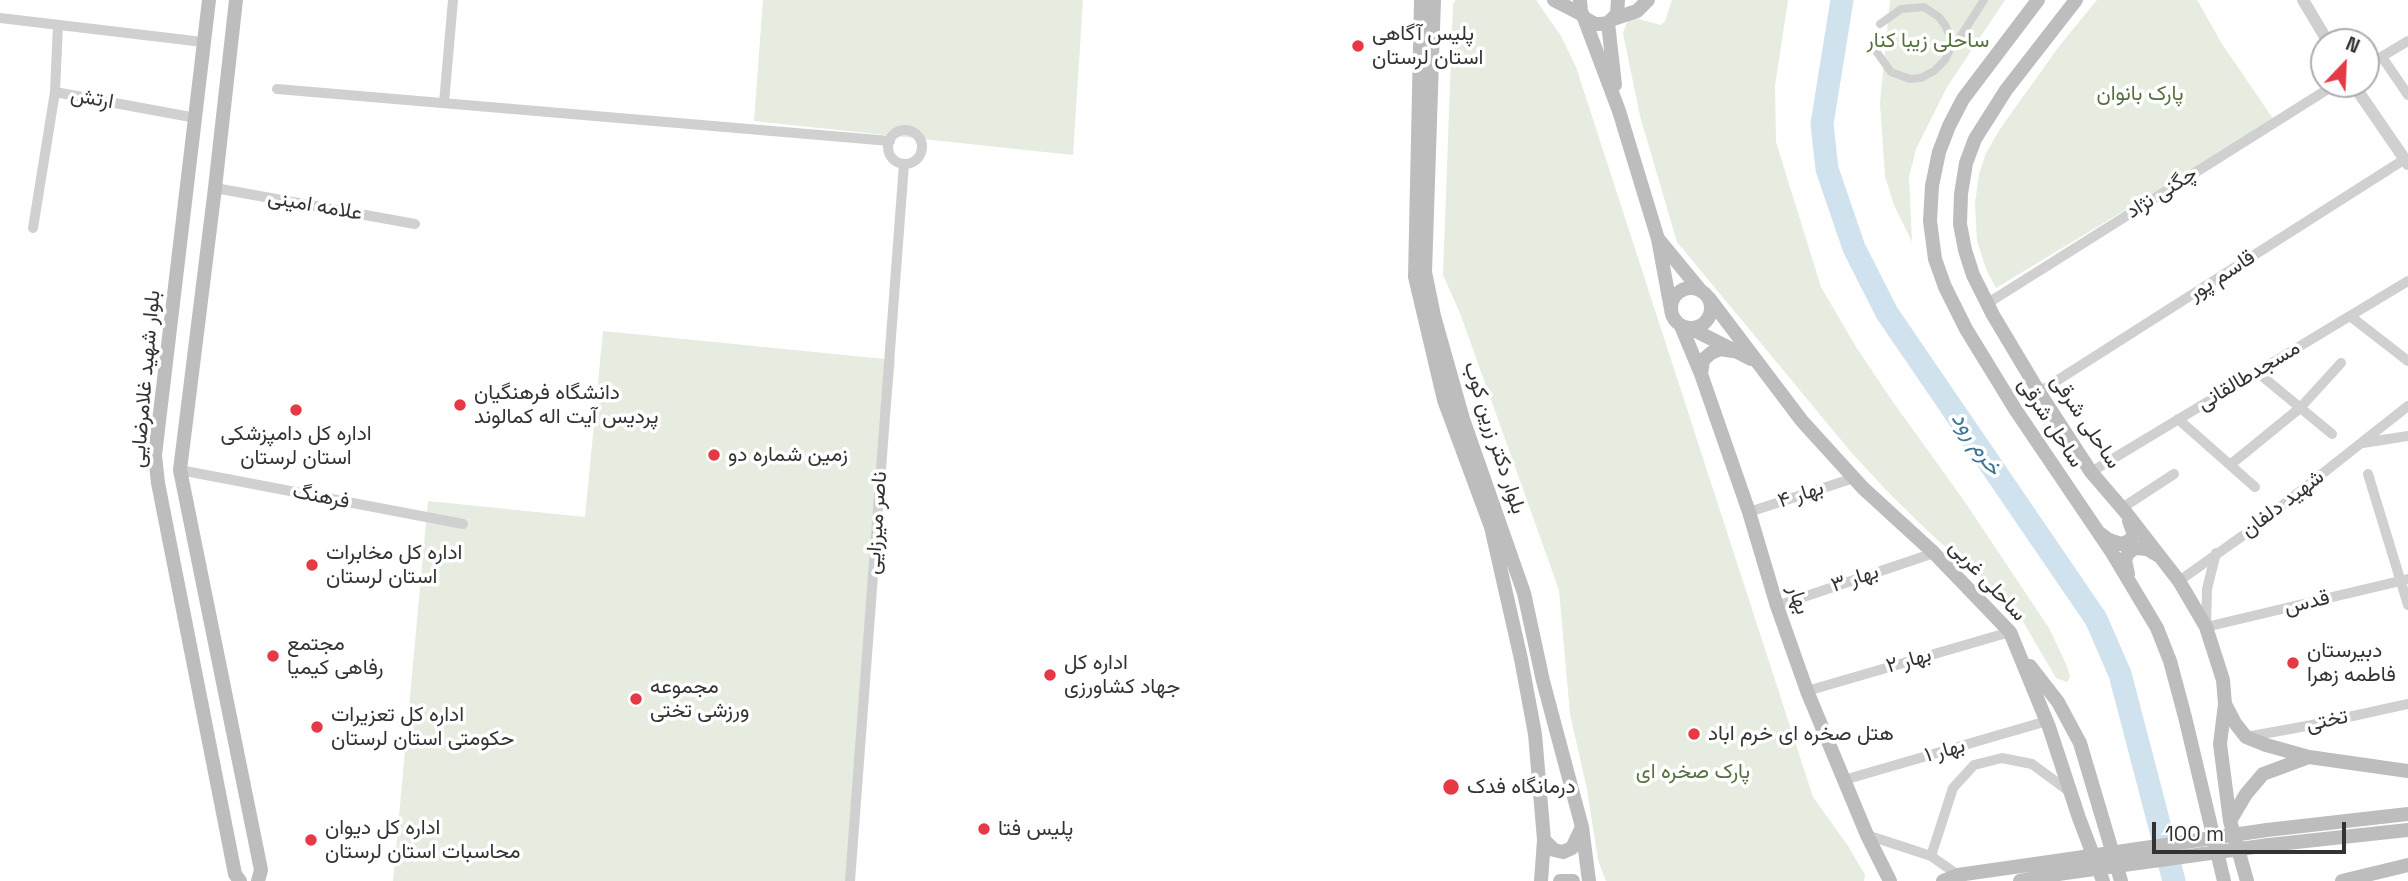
<!DOCTYPE html>
<meta charset="utf-8">
<style>
body{margin:0}
#map{position:relative;width:2408px;height:881px;overflow:hidden;background:#fff;font-family:"Space Grotesk",sans-serif}
canvas{display:block}
.north{position:absolute;left:2310px;top:28px;width:70px;height:70px;box-sizing:border-box;background:#fff;border:2px solid #adadad;border-radius:50%;rotate:23deg;font-size:19px;font-weight:700;line-height:28px;text-align:center;color:#333}
.north::after{content:'';display:block;margin:auto;width:24px;height:32px;background:#e63946;clip-path:polygon(50% 0,100% 100%,50% 72%,0 100%)}
.scale{position:absolute;left:2152px;top:822px;width:194px;height:32px;box-sizing:border-box;border:4px solid #333;border-top:0;padding-left:9px;font-size:21px;line-height:24px;white-space:nowrap;color:#333;-webkit-text-stroke:5px #fff;paint-order:stroke}
</style>
<div id="map">
<canvas width="2408" height="881"></canvas>
<div class="north">N</div>
<div class="scale">100 m</div>
</div>
<script>
const ctx = document.querySelector('canvas').getContext('2d');
ctx.lineJoin = 'round';
function fillPath(path, color) { ctx.fillStyle = color; ctx.fill(path, 'evenodd'); }
const shape = rows => new Path2D(rows.map(r => 'M' + r).join(''));
function strokePath(path, color, width, dash) { ctx.strokeStyle = color; ctx.lineWidth = width; ctx.lineCap = dash ? 'butt' : 'round'; ctx.setLineDash(dash || []); ctx.stroke(path); }
function write(font, color, halo, rows, align = 'center') {
  ctx.font = font + ' "Space Grotesk",Vazirmatn,sans-serif'; ctx.lineWidth = 7; ctx.setLineDash([]); ctx.textBaseline = 'middle'; ctx.strokeStyle = halo; ctx.fillStyle = color; for (const [text, x, y, turn = 0] of rows) {
    ctx.save(); ctx.translate(x, y); ctx.rotate((+turn || 0) * Math.PI / 180); ctx.textAlign = isNaN(turn) ? turn : align; if (halo) ctx.strokeText(text, 0, 0); ctx.fillText(text, 0, 0); ctx.restore();
  }
}
const green = shape([
 [763,0,1083,0,1073,155,754,121],
 [1456,0,1536,0,1561,36,1576,67,1813,797,1848,846,1865,875,1864,881,1606,881,1598,860,1587,789,1570,714,1559,590,1460,313,1443,275,1453,4],
 [1672,0,1788,0,1775,86,1776,142,1821,287,1856,347,1893,402,1965,502,2049,628,2067,666,2070,677,2067,682,2056,678,2022,620,2009,603,1932,535,1888,492,1851,452,1677,242,1640,116,1623,33,1627,22,1635,18,1661,25,1665,21],
 [1890,0,2005,0,1947,87,1916,149,1909,177,1912,242,1894,205,1885,176,1880,103],
 [2097,0,2197,0,2222,44,2274,120,1996,288,1986,269,1977,241,1975,204,1979,174,1986,153,2000,129,2060,45],
 [603,331,895,360,846,881,393,881,428,501,585,517]
]);
const river = shape([
 [1842,0,1822,124,1827,169,1854,248,1887,313,2096,619,2120,674,2174,881]
]);
const pedestrian = shape([
 [1951,47,1955,45,1984,0],
 [1876,51,1891,72,1910,79,1921,78,1934,71,1945,60,1951,47,1950,36,1945,25,1939,17,1924,7,1901,9,1880,24]
]);
const minor = shape([
 [0,18,203,42],
 [58,25,55,92,196,118],
 [2382,57,2408,95],
 [2366,66,2408,41],
 [277,89,890,141],
 [444,103,453,0],
 '888 147a17 17 0 1 1 34 0a17 17 0 1 1-34 0Z',
 [215,188,415,224],
 [33,228,55,92],
 [1988,303,2336,84],
 [2350,316,2408,361],
 [2257,372,2332,434],
 [2039,392,2405,159],
 [2178,419,2255,487],
 [2363,443,2408,436],
 [2230,465,2300,408,2341,363],
 [180,470,463,524],
 [2091,472,2408,281],
 [2368,474,2408,605],
 [2122,508,2174,474],
 [1749,512,1854,478],
 [2216,553,2207,589,2206,627,2408,579],
 [2179,581,2255,527,2408,406],
 [1777,606,1934,553],
 [1807,691,2010,632],
 [2246,737,2312,725,2408,704],
 [1844,780,2047,721],
 [1867,835,1931,856,1958,875],
 [1931,856,1953,788,1974,765,2002,758,2032,764,2070,792],
 [850,881,904,164]
]);
const tertiary = shape([
 [2303,0,2328,42],
 [2353,84,2408,164]
]);
const secondary = shape([
 [209,0,155,455,158,483,235,874,240,881],
 [236,0,215,188,180,470,261,870,258,881],
 [1421,0,1415,277,1444,400,1491,527,1521,659,1535,734,1544,840,1541,881],
 [1434,0,1425,272,1434,316,1463,419,1524,593,1543,681,1582,827,1589,881],
 [1554,0,1583,15],
 [1580,0,1581,12,1584,18,1595,24,1601,24,1608,23,1617,14,1618,0],
 [2038,0,1963,99,1949,126,1939,152,1932,186,1930,221,1935,259,1945,287,1966,329,2015,409,2111,551,2157,628,2170,661,2185,717,2224,881],
 [2076,0,2006,90,1975,139,1966,163,1961,194,1960,224,1965,250,1973,275,1993,315,2039,392,2091,472,2127,514,2179,581,2206,627,2223,680,2225,704,2220,744,2230,821,2247,881],
 [1584,18,1619,111,1658,239,1671,309],
 [1613,19,1637,11,1648,0],
 [1608,23,1615,85],
 [1659,240,1701,291],
 '1671 308a20 20 0 1 1 40 0a20 20 0 1 1-40 0Z',
 [1709,298,1802,421,1863,488,1934,553,2010,632,2049,727,2079,818,2103,881],
 [1681,326,1701,374,1749,512,1777,606,1807,691,1867,835,1890,881],
 [1692,329,1751,359],
 [1701,374,1703,360,1711,353,1720,349,1733,351],
 [2101,534,2109,540,2121,544,2129,541,2134,535,2129,521],
 [2128,574,2125,560,2128,553,2135,548,2147,549,2159,556],
 [2030,666,2058,702,2080,743,2121,881],
 [2225,704,2235,723,2246,737,2266,745,2309,757,2408,771],
 [2230,821,2246,794,2263,774,2309,757],
 [2267,830,2408,814],
 [1544,840,1554,850,1563,852,1572,848,1582,827],
 [2269,845,2408,830],
 [1560,881,1573,881],
 [1943,881,1958,875,2056,861],
 [2020,881,2058,874],
 [2342,881,2408,865]
]);
const secondaryBridge = shape([
 [2056,861,2267,830],
 [2058,874,2269,845]
]);
const markers = [
 [1358,46,7,"#e63946"],
 [460,405,7,"#e63946"],
 [296,410,7,"#e63946"],
 [714,455,7,"#e63946"],
 [312,565,7,"#e63946"],
 [273,656,7,"#e63946"],
 [2293,663,7,"#e63946"],
 [1050,675,7,"#e63946"],
 [636,699,7,"#e63946"],
 [317,727,7,"#e63946"],
 [1694,734,7,"#e63946"],
 [1451,787,9,"#e63946"],
 [984,829,7,"#e63946"],
 [311,840,7,"#e63946"]
];
const poiNames = [
 ["پلیس آگاهی",1372,34],
 ["استان لرستان",1372,58],
 ["دانشگاه فرهنگیان",474,393],
 ["پردیس آیت اله کمالوند",474,417],
 ["اداره کل دامپزشکی",296,434,"center"],
 ["استان لرستان",296,458,"center"],
 ["زمین شماره دو",728,455],
 ["اداره کل مخابرات",326,553],
 ["استان لرستان",326,577],
 ["مجتمع",287,644],
 ["رفاهی کیمیا",287,668],
 ["دبیرستان",2307,651],
 ["فاطمه زهرا",2307,675],
 ["اداره کل",1064,663],
 ["جهاد کشاورزی",1064,687],
 ["مجموعه",650,687],
 ["ورزشی تختی",650,711],
 ["اداره کل تعزیرات",331,715],
 ["حکومتی استان لرستان",331,739],
 ["هتل صخره ای خرم اباد",1708,734],
 ["درمانگاه فدک",1467,787],
 ["اداره کل دیوان",325,828],
 ["محاسبات استان لرستان",325,852],
 ["پلیس فتا",998,829]
];
const parkNames = [
 ["ساحلی زیبا کنار",1928,41],
 ["پارک بانوان",2140,94],
 ["پارک صخره ای",1693,772]
];
const streetNames = [
 ["ارتش",92,99,10],
 ["چگنی نژاد",2162,193,-32],
 ["علامه امینی",315,206,10],
 ["قاسم پور",2222,276,-33],
 ["مسجدطالقانی",2249,376,-31],
 ["بلوار شهید غلامرضایی",146,379,-85],
 ["ساحلی شرقی",2085,422,56],
 ["ساحل شرقی",2050,423,57],
 ["بلوار دکتر زرین کوب",1494,438,72],
 ["بهار ۴",1801,495,-18],
 ["فرهنگ",321,497,11],
 ["شهید دلفان",2283,504,-37],
 ["ناصر میرزایی",877,523,-86],
 ["بهار ۳",1855,579,-18],
 ["ساحلی غربی",1987,581,47],
 ["بهار",1798,600,72],
 ["قدس",2307,603,-13],
 ["بهار ۲",1909,661,-16],
 ["تختی",2327,721,-12],
 ["بهار ۱",1945,751,-16]
];
const waterNames = [
 ["خرم رود",1976,444,56]
];
fillPath(green, '#e6ecdf');
strokePath(river, '#cfe2ee', 23);
strokePath(pedestrian, '#d0d0d0', 8);
strokePath(minor, '#d0d0d0', 10);
strokePath(tertiary, '#d0d0d0', 12);
strokePath(secondary, '#bdbdbd', 14);
strokePath(secondaryBridge, '#bdbdbd', 14);
for (const [x, y, r, color] of markers) { const dot = new Path2D(); dot.arc(x, y, r, 0, 2 * Math.PI); ctx.fillStyle = color; ctx.fill(dot); strokePath(dot, '#fff', 2.5); }
write('21px', '#333', '#fff', poiNames, 'left');
write('21px', '#56703f', '#fff', parkNames);
write('21px', '#333', '#fff', streetNames);
write('italic 23px', '#3f7597', '#fff', waterNames);
</script>
